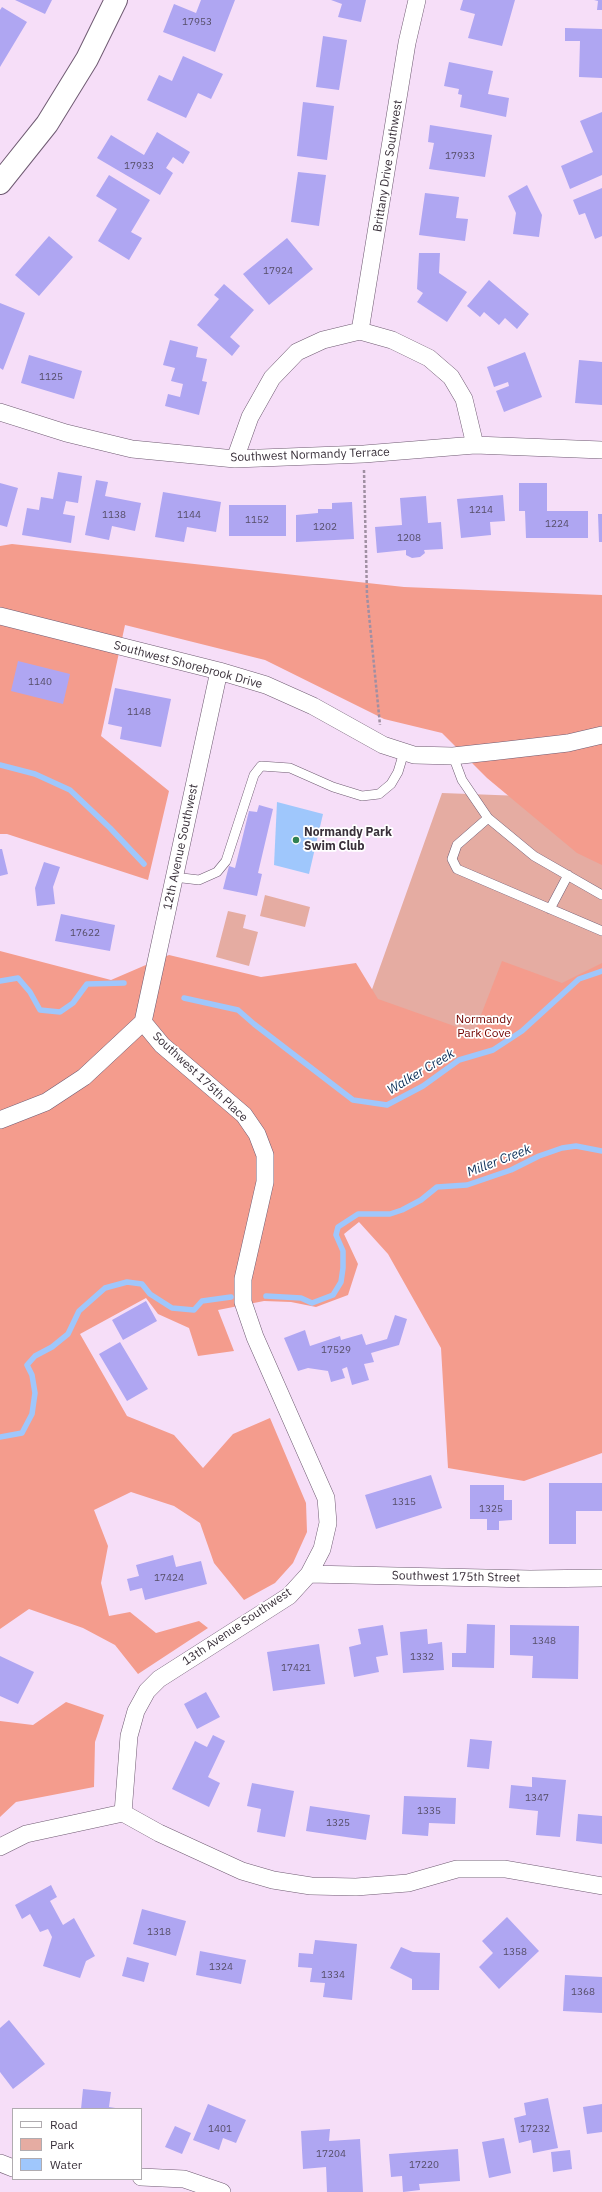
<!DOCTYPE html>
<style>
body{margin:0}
#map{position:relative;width:602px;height:2192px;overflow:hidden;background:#f6def8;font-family:"IBM Plex Sans",sans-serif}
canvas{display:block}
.legend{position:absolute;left:12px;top:2108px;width:130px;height:72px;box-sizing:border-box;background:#fff;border:1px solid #b0acb0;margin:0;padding:5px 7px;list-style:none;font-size:12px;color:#39303a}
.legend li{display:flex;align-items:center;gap:8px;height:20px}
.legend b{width:20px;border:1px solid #b0acb0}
</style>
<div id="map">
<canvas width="602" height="2192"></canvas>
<ul class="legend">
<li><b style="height:5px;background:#fff"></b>Road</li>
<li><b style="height:11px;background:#e5aca2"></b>Park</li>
<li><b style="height:11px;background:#9fc7fc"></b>Water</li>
</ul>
</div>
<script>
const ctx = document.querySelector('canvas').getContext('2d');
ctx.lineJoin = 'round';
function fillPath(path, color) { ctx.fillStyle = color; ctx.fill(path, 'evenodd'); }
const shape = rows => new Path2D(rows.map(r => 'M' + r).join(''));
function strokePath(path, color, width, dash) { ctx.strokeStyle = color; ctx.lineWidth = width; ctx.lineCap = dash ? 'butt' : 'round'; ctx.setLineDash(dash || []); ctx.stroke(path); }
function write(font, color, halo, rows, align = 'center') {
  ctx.font = font + ' "IBM Plex Sans",sans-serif'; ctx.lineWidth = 3.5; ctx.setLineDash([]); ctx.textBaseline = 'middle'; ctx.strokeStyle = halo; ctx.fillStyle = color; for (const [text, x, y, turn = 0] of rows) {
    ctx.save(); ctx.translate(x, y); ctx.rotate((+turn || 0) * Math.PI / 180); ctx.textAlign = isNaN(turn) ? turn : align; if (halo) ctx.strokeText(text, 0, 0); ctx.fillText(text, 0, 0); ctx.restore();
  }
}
const green = shape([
 [442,793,602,799,602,1180,329,1110],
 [265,895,310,907,305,927,260,916],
 [228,911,246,915,243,928,258,932,249,966,216,957]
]);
const forest = shape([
 [12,544,404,587,602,595,602,865,577,853,487,778,442,733,384,719,265,660,125,625,101,736,169,791,148,880,7,834,0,834,0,546],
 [0,951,111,980,169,955,261,977,356,963,378,999,474,1033,502,961,562,983,602,963,602,1453,524,1481,448,1468,441,1348,388,1254,359,1222,344,1234,358,1264,348,1295,316,1307,291,1302,264,1301,218,1310,234,1351,198,1356,189,1328,158,1314,146,1298,80,1334,127,1416,174,1435,203,1468,233,1434,270,1418,306,1503,307,1532,293,1563,275,1583,244,1600,214,1563,200,1523,174,1506,131,1492,94,1510,108,1546,101,1583,109,1616,130,1612,156,1633,199,1621,208,1628,138,1674,115,1645,83,1628,29,1609,0,1629],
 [66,1702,104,1715,95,1742,94,1787,16,1802,0,1817,0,1721,33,1725]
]);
const water = shape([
 [277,802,323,814,309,874,274,865]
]);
const stream = shape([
 [0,765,35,774,70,790,110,828,144,864],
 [0,981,18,978,30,992,40,1010,60,1012,73,1003,87,984,124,983],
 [184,998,238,1010,254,1024,353,1100,387,1105,423,1086,459,1060,493,1050,522,1031,579,979,602,971],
 [266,1296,301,1298,312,1303,333,1295,341,1282,343,1268,343,1251,336,1235,338,1227,358,1214,390,1214,402,1210,421,1200,437,1187,467,1185,511,1170,539,1156,562,1148,576,1146,602,1151],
 [0,1437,22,1433,32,1414,35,1393,32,1375,27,1365,35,1356,52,1347,68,1334,79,1311,105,1288,127,1282,142,1284,150,1294,172,1308,194,1310,202,1301,231,1297]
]);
const building = shape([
 [15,0,52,0,45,14],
 [201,0,235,0,215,52,163,32,174,4,196,13],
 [331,0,366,0,361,22,338,17,342,4],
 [463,0,515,0,502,46,468,38,475,14,460,10],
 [594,0,602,0,602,10,597,10,598,1],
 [2,7,27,22,0,67,0,10],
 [565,28,602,29,602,78,579,77,580,41,565,41],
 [323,36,347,40,339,90,316,87],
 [183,56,223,74,211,99,198,93,186,118,147,100,159,75,172,81],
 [449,62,493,71,488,94,509,98,506,117,460,107,462,95,458,94,459,89,444,86],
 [303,102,334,106,327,160,297,156],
 [602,112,602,175,570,189,561,166,593,152,580,121],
 [430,125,492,135,485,177,429,169,434,143,428,142],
 [157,132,190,152,183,164,173,157,166,168,173,173,160,195,97,158,111,135,144,155],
 [298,172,326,175,319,226,291,222],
 [109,175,150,200,131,232,142,238,129,260,98,241,117,209,96,196],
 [527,185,542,215,539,237,513,234,516,213,508,196],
 [602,188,602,236,595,239,585,213,579,215,573,200],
 [425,193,459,197,456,218,468,219,465,241,419,235],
 [49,236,73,257,39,296,15,275],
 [287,238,313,269,269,305,243,274],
 [419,253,440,253,439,273,467,292,447,322,417,302,423,293,417,289],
 [489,280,529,314,517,329,505,318,499,325,484,312,480,317,467,306],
 [224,284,254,310,230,337,240,346,232,356,197,325,219,299,214,295],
 [0,303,25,313,3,370,0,368],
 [170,340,198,347,196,357,207,359,202,381,207,382,199,415,165,406,168,394,180,397,183,384,171,381,175,368,163,365],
 [525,352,542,397,504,412,496,391,509,386,508,382,494,387,487,367],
 [29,355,82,371,74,399,21,383],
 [579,360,602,362,602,405,575,403],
 [58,472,82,476,78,503,66,501,63,514,75,516,71,543,22,535,27,508,39,510,41,497,53,499],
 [96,480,108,482,105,496,141,503,135,531,112,526,109,540,85,535],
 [0,483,18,488,7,527,0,525],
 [519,483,547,483,547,511,588,511,588,538,526,538,525,511,519,511],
 [163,492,221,502,216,532,187,527,184,542,155,537],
 [503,495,505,521,490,522,491,535,461,538,457,499],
 [426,496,428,523,441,522,443,549,424,550,425,553,420,557,412,558,406,555,406,550,377,553,375,527,402,525,400,498],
 [352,502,354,539,296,542,296,515,318,513,318,509,332,509,332,503],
 [229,505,286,505,286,536,229,536],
 [598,514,602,514,602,542,599,542],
 [18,661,70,674,63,704,11,691],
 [115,688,171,699,161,747,120,739,122,727,108,724],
 [259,805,273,809,258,873,262,874,257,896,223,889,229,866,235,868,249,811,257,812],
 [0,849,2,849,8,874,0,876],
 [44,862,60,867,53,887,55,904,37,906,35,888],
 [61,914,115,925,110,951,55,941],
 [146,1301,157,1321,123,1340,112,1320],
 [395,1315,407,1319,399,1345,371,1353,374,1362,364,1364,369,1380,352,1385,347,1367,342,1369,345,1378,331,1382,328,1371,308,1368,298,1371,284,1338,305,1330,310,1346,340,1336,341,1340,362,1334,366,1345,387,1339],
 [120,1342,148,1389,127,1401,99,1354],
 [431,1475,442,1508,376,1529,365,1495],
 [549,1483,602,1483,602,1511,576,1511,576,1544,549,1544],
 [470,1485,504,1485,504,1500,512,1500,512,1520,499,1521,499,1530,487,1530,487,1519,470,1519],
 [173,1555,176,1567,201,1561,207,1584,145,1600,142,1588,130,1591,127,1579,139,1576,136,1565],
 [467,1624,495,1625,494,1668,452,1667,452,1653,466,1653],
 [383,1625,388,1655,376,1657,379,1672,354,1677,349,1647,361,1644,358,1629],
 [510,1625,579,1626,578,1679,532,1678,533,1656,510,1655],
 [427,1629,428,1644,442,1642,444,1670,403,1673,400,1632],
 [319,1644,325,1684,273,1691,267,1652],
 [0,1656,34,1672,18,1704,0,1696],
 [206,1692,220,1717,197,1729,184,1704],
 [213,1735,225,1741,208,1777,220,1783,209,1807,172,1789,195,1741,207,1747],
 [470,1739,492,1741,489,1769,467,1767],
 [532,1777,566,1780,560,1837,536,1835,538,1811,509,1808,511,1785,532,1787],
 [252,1783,294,1791,285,1837,257,1832,261,1809,247,1806],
 [404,1796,456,1798,455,1824,429,1823,428,1836,402,1834],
 [310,1806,370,1815,366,1840,306,1831],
 [578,1814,602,1816,602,1844,576,1841],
 [51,1885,57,1897,50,1901,63,1925,74,1918,95,1956,86,1961,80,1978,43,1966,52,1937,48,1929,40,1932,30,1914,22,1919,15,1905],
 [142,1909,186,1921,176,1956,133,1944],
 [507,1917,539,1951,499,1989,479,1967,493,1953,482,1941],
 [315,1940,357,1944,352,2000,323,1997,325,1983,310,1982,312,1968,298,1967,299,1953,313,1954],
 [401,1947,413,1952,440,1953,439,1990,412,1990,412,1979,390,1968],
 [200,1951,246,1960,241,1984,196,1975],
 [127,1957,149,1963,144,1982,122,1976],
 [565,1975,602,1977,602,2013,563,2011],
 [9,2020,45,2064,13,2089,0,2072,0,2028],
 [83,2089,111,2092,109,2107,122,2109,81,2109],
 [548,2098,558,2148,533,2153,531,2140,519,2143,514,2118,526,2115,524,2103],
 [208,2104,246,2120,236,2143,223,2138,219,2150,193,2140],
 [602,2104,602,2132,587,2134,583,2107],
 [175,2126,191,2133,182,2154,165,2147],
 [330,2129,329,2141,360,2139,363,2192,327,2192,326,2167,303,2169,301,2131],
 [504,2138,511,2173,489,2178,482,2142],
 [458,2149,460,2181,419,2184,420,2190,403,2192,402,2176,391,2177,389,2154],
 [570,2150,572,2169,553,2172,551,2152]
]);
const path = shape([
 [364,470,367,595,380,725]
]);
const service = shape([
 [453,756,462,780,488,818,534,856,602,895],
 [488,818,457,845,452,859,457,869,602,931],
 [174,877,199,880,217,872,226,861,254,775,261,766,290,768,333,787,362,796,379,794,391,784,398,772,404,752],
 [550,909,568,875]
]);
const minor = shape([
 [360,331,407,43,417,0],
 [0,412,66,433,132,449,235,459,364,454,475,445,602,450],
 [235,459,250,417,272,378,297,352,323,340,360,331,392,340,429,358,451,377,464,399,475,445],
 [0,616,219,671,266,685,313,706,383,745,414,755,453,756,499,751,568,743,602,735],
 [143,1022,219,671],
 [0,1120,46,1102,84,1077,143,1022],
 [309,1574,530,1579,602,1578],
 [123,1813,159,1833,242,1871,273,1880,311,1886,356,1887,408,1883,457,1869,505,1869,602,1886],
 [0,1847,26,1834,123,1813,129,1736,136,1711,147,1691,159,1679,289,1596,309,1574,322,1549,328,1523,326,1498,255,1337,243,1302,243,1279,265,1182,265,1155,257,1134,244,1115,162,1045,143,1022],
 [0,2163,13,2168],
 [141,2177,184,2179,222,2192]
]);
const tertiary = shape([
 [0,183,47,124,87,59,116,0]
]);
const markers = [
 [296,840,4,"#318253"]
];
const numberNames = [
 ["17953",197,22],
 ["17933",460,156],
 ["17933",139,166],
 ["17924",278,271],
 ["1125",51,377],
 ["1214",481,510],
 ["1138",114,515],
 ["1144",189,515],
 ["1152",257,520],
 ["1224",557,524],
 ["1202",325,527],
 ["1208",409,538],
 ["1140",40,682],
 ["1148",139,712],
 ["17622",85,933],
 ["17529",336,1350],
 ["1315",404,1502],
 ["1325",491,1509],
 ["17424",169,1578],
 ["1348",544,1641],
 ["1332",422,1657],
 ["17421",296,1668],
 ["1347",537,1798],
 ["1335",429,1811],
 ["1325",338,1823],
 ["1318",159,1932],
 ["1358",515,1952],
 ["1324",221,1967],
 ["1334",333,1975],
 ["1368",583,1992],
 ["1401",220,2129],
 ["17232",535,2129],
 ["17204",331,2154],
 ["17220",424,2165]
];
const streetNames = [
 ["Brittany Drive Southwest",388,166,-81],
 ["Southwest Normandy Terrace",310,455,-2],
 ["Southwest Shorebrook Drive",188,665,15],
 ["12th Avenue Southwest",181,847,-78],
 ["Southwest 175th Place",200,1077,43],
 ["Southwest 175th Street",456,1577,1],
 ["13th Avenue Southwest",237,1627,-34]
];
const poiNames = [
 ["Normandy Park",304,833],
 ["Swim Club",304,847]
];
const parkNames = [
 ["Normandy",484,1020],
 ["Park Cove",484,1034]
];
const waterNames = [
 ["Walker Creek",421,1072,-31],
 ["Miller Creek",499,1161,-21]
];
fillPath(green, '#e5aca2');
fillPath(forest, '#f49c8d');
fillPath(water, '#9fc7fc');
strokePath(stream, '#9fc7fc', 5.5);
fillPath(building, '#afa6f2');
strokePath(service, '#6f5b72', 10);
strokePath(minor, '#6f5b72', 18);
strokePath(tertiary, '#6f5b72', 24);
strokePath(path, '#a08fa2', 2.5, [3, 2]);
strokePath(service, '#fff', 9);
strokePath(minor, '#fff', 17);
strokePath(tertiary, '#fff', 22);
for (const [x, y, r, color] of markers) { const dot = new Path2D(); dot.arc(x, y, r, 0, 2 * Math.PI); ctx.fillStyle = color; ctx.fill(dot); strokePath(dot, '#fff', 1.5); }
write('10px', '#564e68', null, numberNames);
write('12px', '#39303a', '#fff', streetNames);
write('bold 12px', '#39303a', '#fff', poiNames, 'left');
write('12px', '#710501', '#fff', parkNames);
write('italic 13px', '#0d2f58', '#fff', waterNames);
</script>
